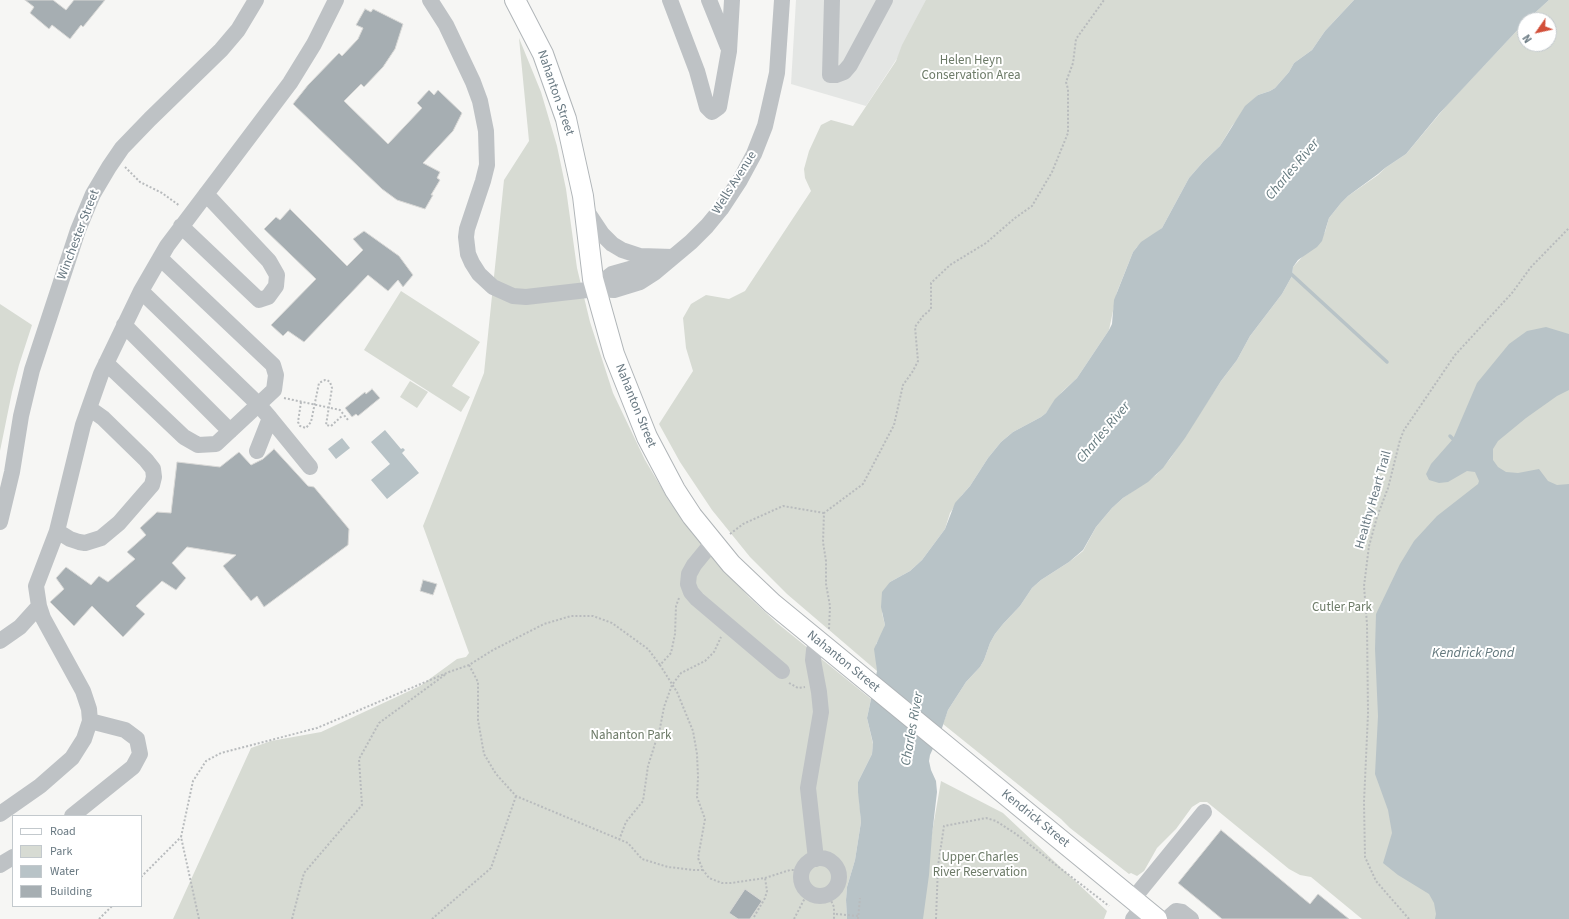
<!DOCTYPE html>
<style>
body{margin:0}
#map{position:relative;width:1569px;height:919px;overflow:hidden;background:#f6f6f4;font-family:"Source Sans 3",sans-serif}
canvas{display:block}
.legend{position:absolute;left:12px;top:815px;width:130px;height:92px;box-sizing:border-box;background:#fff;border:1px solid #c3c9cd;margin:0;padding:5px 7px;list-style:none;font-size:12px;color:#697982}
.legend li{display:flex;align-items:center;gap:8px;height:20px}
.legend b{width:20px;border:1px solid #c3c9cd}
.north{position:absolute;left:1517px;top:12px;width:40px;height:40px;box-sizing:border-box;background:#fff;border:1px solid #c3c9cd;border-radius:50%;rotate:236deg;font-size:11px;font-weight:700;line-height:16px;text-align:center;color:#697982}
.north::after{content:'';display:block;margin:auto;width:14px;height:18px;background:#d24f39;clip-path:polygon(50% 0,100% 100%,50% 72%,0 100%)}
</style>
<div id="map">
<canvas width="1569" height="919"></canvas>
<ul class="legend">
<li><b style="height:5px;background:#fff"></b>Road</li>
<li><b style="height:11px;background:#d7dbd3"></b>Park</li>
<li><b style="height:11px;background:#b8c3c7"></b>Water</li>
<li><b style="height:11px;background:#a6aeb2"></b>Building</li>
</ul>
<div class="north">N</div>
</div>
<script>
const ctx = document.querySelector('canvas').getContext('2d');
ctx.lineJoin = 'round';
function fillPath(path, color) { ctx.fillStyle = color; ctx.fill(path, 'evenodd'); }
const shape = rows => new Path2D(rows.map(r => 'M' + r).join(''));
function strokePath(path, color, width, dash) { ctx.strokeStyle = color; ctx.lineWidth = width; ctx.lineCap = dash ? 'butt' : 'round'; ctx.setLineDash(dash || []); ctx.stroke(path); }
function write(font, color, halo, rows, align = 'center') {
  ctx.font = font + ' "Source Sans 3",sans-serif'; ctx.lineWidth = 4; ctx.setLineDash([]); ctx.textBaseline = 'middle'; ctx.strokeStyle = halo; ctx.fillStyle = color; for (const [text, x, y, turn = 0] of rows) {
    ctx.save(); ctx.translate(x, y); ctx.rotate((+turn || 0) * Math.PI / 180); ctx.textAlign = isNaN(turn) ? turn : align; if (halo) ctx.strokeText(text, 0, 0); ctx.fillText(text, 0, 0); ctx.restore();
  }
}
const built = shape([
 [796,0,935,0,866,106,791,84]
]);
const green = shape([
 [926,0,1354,0,1325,31,1312,50,1294,63,1289,72,1275,88,1270,91,1258,95,1232,126,1220,146,1203,162,1189,178,1162,228,1137,247,1133,252,1117,292,1109,330,1077,378,1062,392,1046,413,1041,417,1013,432,1001,442,988,458,970,486,962,495,950,513,945,529,922,560,910,571,890,582,882,613,885,625,884,631,876,644,877,671,787,594,750,557,712,510,680,462,659,424,693,371,686,348,683,318,691,304,706,295,729,299,745,291,811,191,805,178,804,169,809,151,821,125,831,120,853,126,896,61,902,45],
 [1549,0,1569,0,1569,919,1362,919,1311,877,1300,875,1289,869,1207,802,1200,802,1192,807,1176,829,1157,848,1144,871,1137,876,1131,873,1129,874,1070,828,1061,819,943,724,948,710,966,682,980,667,984,660,990,643,995,634,1003,624,1020,606,1032,588,1041,580,1069,562,1083,551,1096,527,1112,508,1123,498,1156,475,1170,459,1221,381,1237,360,1250,336,1282,294,1292,276,1293,267,1325,232,1329,218,1341,203,1348,196,1378,175,1385,168,1406,154,1447,105,1525,22,1525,44,1549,44,1549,20,1527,20],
 [519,38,541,92,557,146,566,189,577,268,590,322,613,393,645,460,670,502,693,534,749,597,777,623,871,699,867,718,873,744,872,754,858,782,861,822,855,860,847,887,846,900,847,919,173,919,251,748,271,741,321,732,420,686,457,659,466,657,469,653,423,526,484,373,504,180,529,141],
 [401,291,480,342,452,386,470,397,461,412,364,350],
 [0,304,32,325,19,365,12,392,0,451],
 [410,381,428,392,417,408,400,397],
 [941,781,1003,813,1107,911,1104,919,917,919]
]);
const water = shape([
 [1354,0,1549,0,1527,20,1525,20,1525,22,1439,114,1406,154,1385,168,1378,174,1348,196,1341,203,1329,218,1322,241,1317,247,1298,260,1293,267,1292,276,1282,294,1250,336,1237,360,1221,381,1185,438,1163,468,1148,482,1123,498,1112,508,1096,527,1083,550,1069,562,1041,580,1032,588,1020,606,1003,624,995,634,990,643,984,660,980,667,966,682,948,710,941,731,930,755,929,761,931,770,936,781,937,792,932,835,929,875,923,919,847,919,846,900,847,887,855,860,861,822,858,792,858,782,872,754,873,743,867,718,877,671,874,649,885,625,881,607,882,592,890,582,910,571,922,560,945,529,955,503,970,486,988,458,1001,442,1013,432,1041,417,1046,413,1055,399,1077,378,1109,330,1112,324,1114,300,1133,252,1141,242,1162,228,1189,178,1203,162,1220,146,1245,106,1258,95,1270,91,1275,88,1289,72,1294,63,1312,50,1325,31],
 [1546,327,1569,334,1569,390,1557,396,1526,418,1498,441,1493,449,1493,460,1498,467,1506,472,1518,473,1539,469,1548,481,1557,485,1569,484,1569,919,1435,919,1436,914,1434,903,1429,894,1398,875,1383,863,1392,833,1388,810,1375,774,1378,716,1375,649,1376,614,1400,564,1414,541,1437,516,1478,484,1479,481,1475,472,1467,471,1448,482,1439,483,1429,480,1426,474,1431,464,1453,439,1477,383,1509,344,1527,331],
 [385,430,401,449,403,448,405,450,402,453,419,473,387,499,371,480,390,464,371,442],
 [342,438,350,448,336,459,328,449]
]);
const stream = shape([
 [1289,272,1387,362],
 [1450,436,1453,439]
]);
const building = shape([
 [25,0,53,0,66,10,74,0,105,0,83,27,81,25,70,39,52,25,49,29,30,13,34,7,25,0],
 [365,9,371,12,373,9,403,24,395,49,383,67,364,87,361,84,344,101,388,144,422,108,417,103,429,90,434,95,438,90,462,113,453,131,423,163,440,172,437,178,440,180,431,195,433,195,425,209,397,200,382,189,293,104,308,85,339,53,342,56,358,39,363,28,356,25,365,9],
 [290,209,347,266,363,250,353,239,364,231,399,256,413,275,403,287,398,280,388,291,368,275,304,342,288,331,283,336,271,325,316,279,264,229,276,217,280,220,290,209],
 [372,389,380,398,358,416,356,414,352,417,345,408,365,392,366,394,372,389],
 [274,449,308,486,314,487,349,529,348,545,264,607,257,596,251,601,223,566,236,555,187,547,172,563,186,578,176,590,162,581,136,606,145,614,123,637,92,606,74,626,50,602,64,589,56,578,66,567,91,585,99,576,108,582,135,559,127,552,146,535,140,528,157,512,171,513,177,462,220,467,239,452,251,465,263,459,274,449],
 [423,580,437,584,433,595,420,591,423,580],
 [1221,830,1310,904,1318,894,1349,919,1222,919,1178,883,1221,830],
 [745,889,762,901,750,919,738,919,729,913,745,889]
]);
const path = shape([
 [125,167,140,182,162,193,180,206],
 [284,398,340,410,348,420],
 [301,402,298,422,300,426,306,428,311,422,319,383,325,380,327,380,330,382,332,388,326,425,331,426,343,415],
 [730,534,743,524,783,506,824,513],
 [679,598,676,606,675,634,671,653,660,665,677,692,693,731,697,754,698,777,697,797,705,819,698,858,703,870,709,878,722,883,731,883,765,878,790,870,802,870],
 [829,629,830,606,826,584,826,561,823,542,824,513,863,484,894,425,903,385,913,371,918,361,915,327,923,316,931,309,931,283,950,265,986,243,1015,218,1032,206,1052,172,1068,133,1068,89,1066,82,1073,63,1076,39,1104,0],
 [469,665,478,682,478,720,484,754,496,774,516,796,628,843,642,859,668,867,694,870,703,870],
 [789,683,798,688,805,687],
 [619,840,626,822,643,801,648,766,660,728,664,707,672,685,681,673,705,661,714,652,721,637],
 [141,877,181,837],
 [828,894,834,907,834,919],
 [836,914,858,916],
 [754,917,765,898,767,891,765,878],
 [99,919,112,906],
 [199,919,181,837,193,781,206,761,221,753,317,728,449,672,469,665,493,650,544,624,571,616,593,616,612,623,648,649,660,665],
 [292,919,304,873,362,805,359,759,379,723,446,674],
 [432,919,491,868,516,796],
 [794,919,808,892],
 [858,919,860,898],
 [936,919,938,866,944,826,986,818,996,821,1016,834,1109,906],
 [1409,919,1376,881,1365,857,1364,802,1368,714,1367,624,1364,586,1369,546,1377,517,1388,488,1400,440,1404,430,1455,355,1512,293,1531,267,1569,228]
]);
const minor = shape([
 [430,0,446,25,473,82,480,101,486,131,487,165,483,181,467,229,466,237,468,254,472,263,479,274,493,287,513,296,526,297,596,289,614,290,640,282,654,273,691,242,707,226,721,209,740,180,754,154,765,126,777,73,782,0],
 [670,0,697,71,707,107,712,112,719,107,729,51,732,0],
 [709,0,728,47],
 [832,0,830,75,836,75,844,72,850,65,885,0],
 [586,210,602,234,612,244,622,250,640,256,673,257],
 [181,226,259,300,268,297,276,286,277,275,269,261,206,194],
 [596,289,603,281,612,274,658,261],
 [141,291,258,404,270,418,257,451],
 [124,325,230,431],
 [106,363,184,437,198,445,216,444,274,390,276,375,273,365,160,258],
 [270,418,310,467],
 [0,522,12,472,21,416,32,370,78,230,93,194,109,167,122,148,150,119,221,50,238,30,256,0],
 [57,531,70,539,79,542,85,543,101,538,119,523,152,485,154,477,153,469,146,460,103,418,89,408],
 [712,543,694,565,689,574,688,584,691,592,697,599,782,671],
 [0,641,20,627,39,606],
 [0,814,40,786,72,758,84,739,90,721,89,709,83,691,43,618,39,606,36,586,57,531,83,425,101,374,141,291,167,246,290,83,314,44,336,0],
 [72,816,133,767,140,754,137,739,125,730,90,721],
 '801 877a19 19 0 1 1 38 0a19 19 0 1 1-38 0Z',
 [816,859,808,788,821,712,819,692,813,660,814,650,817,641],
 [0,865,13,857],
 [1133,899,1204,812],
 [1133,919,1142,907],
 [1167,919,1176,911,1182,912,1191,919]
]);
const major = shape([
 [515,0,543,54,566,119,583,196,593,279,614,354,647,437,675,490,692,516,731,564,772,603,1157,919]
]);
const parkNames = [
 ["Helen Heyn",971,61],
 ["Conservation Area",971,76],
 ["Cutler Park",1342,608],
 ["Nahanton Park",631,736],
 ["Upper Charles",980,858],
 ["River Reservation",980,873]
];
const streetNames = [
 ["Nahanton Street",555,93,71],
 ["Wells Avenue",735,183,-58],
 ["Winchester Street",79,235,-69],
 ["Nahanton Street",635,406,68],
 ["Healthy Heart Trail",1374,500,-74],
 ["Nahanton Street",843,662,39],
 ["Kendrick Street",1035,819,39]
];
const waterNames = [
 ["Charles River",1293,170,-50],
 ["Charles River",1104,433,-50],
 ["Kendrick Pond",1473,654],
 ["Charles River",913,729,-80]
];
fillPath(built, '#e4e6e4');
fillPath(green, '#d7dbd3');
fillPath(water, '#b8c3c7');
strokePath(stream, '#b8c3c7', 3.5);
fillPath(building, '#a6aeb2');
strokePath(building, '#d8d8d6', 1);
strokePath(major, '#b0b5b8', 22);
strokePath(path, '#b8bbbd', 2, [2, 2]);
strokePath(minor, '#bec2c5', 16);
strokePath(major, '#fff', 20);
write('13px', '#6c7a67', '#fff', parkNames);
write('13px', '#697982', '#fff', streetNames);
write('italic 14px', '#64797e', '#fff', waterNames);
</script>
